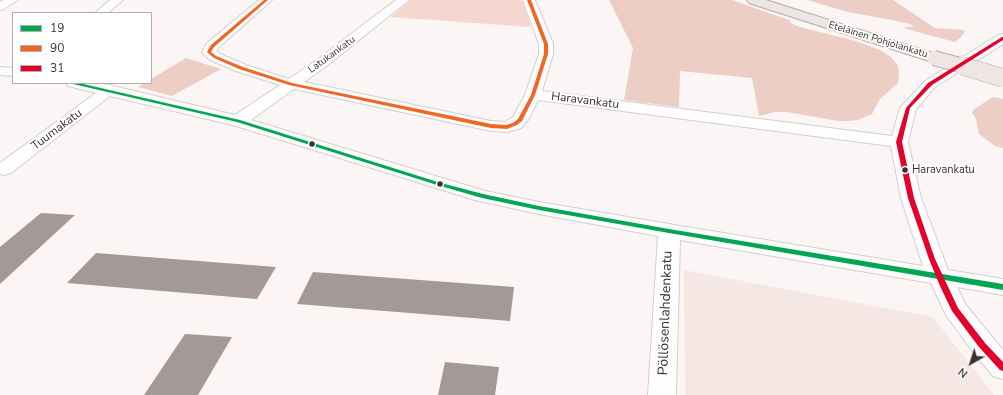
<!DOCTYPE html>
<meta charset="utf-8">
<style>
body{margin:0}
#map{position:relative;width:1003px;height:395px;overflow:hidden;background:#fbf6f5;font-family:"Nunito Sans",sans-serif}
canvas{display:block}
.legend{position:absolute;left:12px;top:12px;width:140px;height:72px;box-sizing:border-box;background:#fff;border:1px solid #b1adac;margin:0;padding:5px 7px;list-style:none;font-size:12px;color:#3b3230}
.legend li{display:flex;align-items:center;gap:8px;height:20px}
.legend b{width:20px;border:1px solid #b1adac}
.north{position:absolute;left:951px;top:343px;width:40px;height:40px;-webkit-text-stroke:3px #fff;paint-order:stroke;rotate:219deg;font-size:11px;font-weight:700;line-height:16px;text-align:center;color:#3b3230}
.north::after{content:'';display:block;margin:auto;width:14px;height:18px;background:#3b3230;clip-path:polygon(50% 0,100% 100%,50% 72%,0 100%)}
</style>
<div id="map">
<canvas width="1003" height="395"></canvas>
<ul class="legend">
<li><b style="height:5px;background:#00a651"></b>19</li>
<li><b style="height:5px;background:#f26522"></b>90</li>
<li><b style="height:5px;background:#e4002b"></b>31</li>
</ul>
<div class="north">N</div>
</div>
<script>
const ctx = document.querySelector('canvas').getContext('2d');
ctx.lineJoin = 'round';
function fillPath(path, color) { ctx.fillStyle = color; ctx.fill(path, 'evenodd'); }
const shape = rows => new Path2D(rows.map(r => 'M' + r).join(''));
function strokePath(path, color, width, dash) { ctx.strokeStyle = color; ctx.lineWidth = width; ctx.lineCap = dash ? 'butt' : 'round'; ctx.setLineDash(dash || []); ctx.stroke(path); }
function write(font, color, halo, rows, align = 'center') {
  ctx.font = font + ' "Nunito Sans",sans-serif'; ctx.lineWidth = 4; ctx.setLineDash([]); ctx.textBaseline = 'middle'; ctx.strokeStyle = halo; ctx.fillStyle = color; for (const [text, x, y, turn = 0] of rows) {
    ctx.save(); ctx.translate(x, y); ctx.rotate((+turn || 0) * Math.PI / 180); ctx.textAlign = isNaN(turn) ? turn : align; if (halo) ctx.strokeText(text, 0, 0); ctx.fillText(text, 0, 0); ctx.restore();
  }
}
const built = shape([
 [684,270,933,317,994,395,685,395]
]);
const green = shape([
 [411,0,522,0,531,27,391,17]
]);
const forest = shape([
 [609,0,732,0,789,20,791,23,800,27,856,41,880,50,891,57,898,66,899,72,898,83,880,99,872,114,858,120,848,121,838,121,787,112,775,112,759,116,752,78,680,71,679,107,624,100,633,48],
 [807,0,893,0,935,28,964,30,965,32,960,38,955,42,903,28,914,26,907,23,848,12],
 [186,58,221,69,172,96,138,87,145,83,151,83,151,79],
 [993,97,1003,99,1003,148,995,146,979,134,976,119,972,112,974,109]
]);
const building = shape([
 [41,213,75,215,0,284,0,247],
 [96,253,276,267,257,299,67,283],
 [313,272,514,287,510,321,297,304],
 [185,334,232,337,198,395,144,395],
 [445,362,499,367,495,395,438,395]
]);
const minor = shape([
 [4,0,18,0,4,9,0,10,0,2,4,0],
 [110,0,123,0,108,13,95,13,110,0],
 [259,0,272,0,218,48,216,51,220,54,246,65,289,79,314,62,396,0,409,0,324,68,304,82,491,121,505,122,513,117,525,95,539,54,539,44,523,0,535,0,553,44,553,54,542,91,892,136,900,108,925,81,998,35,1003,34,1003,44,935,87,916,109,908,142,921,198,948,270,1003,279,1003,295,957,287,965,304,1003,350,1003,379,993,376,973,352,946,315,931,283,680,240,676,395,648,395,658,236,539,214,475,200,233,125,110,96,11,173,4,175,0,174,0,163,96,93,68,86,66,83,93,83,109,85,235,115,280,85,236,71,210,60,202,52,207,43,259,0],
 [294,89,491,131,507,132,521,128,528,120,538,100,891,146,901,198,923,266,669,224,539,202,485,191,251,120,294,89],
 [0,67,13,68,13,76,0,75,0,67]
]);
const major = shape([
 [747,0,766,0,939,55,942,58,939,61,934,63,929,61,749,3,747,0]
]);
const majorBridgeFar1 = shape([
 [934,58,967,67]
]);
const majorBridge = shape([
 [963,66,1003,78]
]);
const bus1 = shape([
 [71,83,79,83,240,120,441,183,483,194,539,206,669,229,1003,284,1003,290,669,233,539,210,482,198,437,185,237,122,73,84,71,83]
]);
const bus2 = shape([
 [264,0,268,0,214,47,211,52,216,56,243,67,292,83,491,124,506,125,513,123,518,119,531,95,544,54,544,44,527,0,531,0,548,44,548,54,535,95,522,121,517,125,507,129,491,128,289,85,239,69,214,58,208,53,207,52,211,45,264,0]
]);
const bus3 = shape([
 [1002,37,1003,37,1003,40,932,85,910,108,902,142,914,198,935,259,958,308,985,343,1003,362,1003,371,1000,370,979,347,952,311,940,286,929,259,908,198,896,142,906,108,928,83,1002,37]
]);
const markers = [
 [312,144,3.5,"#3b3230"],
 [905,170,3.5,"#3b3230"],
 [440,184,3.5,"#3b3230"]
];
const farStreetnames = [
 ["Eteläinen Pohjolankatu",878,40,17],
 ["Latukankatu",332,55,-36]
];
const busNames = [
 ["Haravankatu",912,170]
];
const streetNames = [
 ["Haravankatu",585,101,7],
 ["Tuumakatu",57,130,-37]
];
const nearStreetnames = [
 ["Pöllösenlahdenkatu",666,313,-88]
];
fillPath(built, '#f4e7e4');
fillPath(green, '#f3d7ce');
fillPath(forest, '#eccec5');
fillPath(building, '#a49996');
strokePath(minor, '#d4cecc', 2);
strokePath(major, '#b9aba6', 2);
fillPath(minor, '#fefefe');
fillPath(major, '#ede6e4');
strokePath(majorBridgeFar1, '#b9aba6', 16, []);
strokePath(majorBridge, '#b9aba6', 19, []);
strokePath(majorBridgeFar1, '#ede6e4', 14);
strokePath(majorBridge, '#ede6e4', 18);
fillPath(bus1, '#00a651');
fillPath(bus2, '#f26522');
fillPath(bus3, '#e4002b');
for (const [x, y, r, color] of markers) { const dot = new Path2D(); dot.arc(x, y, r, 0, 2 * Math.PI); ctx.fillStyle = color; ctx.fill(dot); strokePath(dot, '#fff', 1.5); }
write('10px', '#3b3230', '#fff', farStreetnames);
write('11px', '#3b3230', '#fff', busNames, 'left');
write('12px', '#3b3230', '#fff', streetNames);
write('14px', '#3b3230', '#fff', nearStreetnames);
</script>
